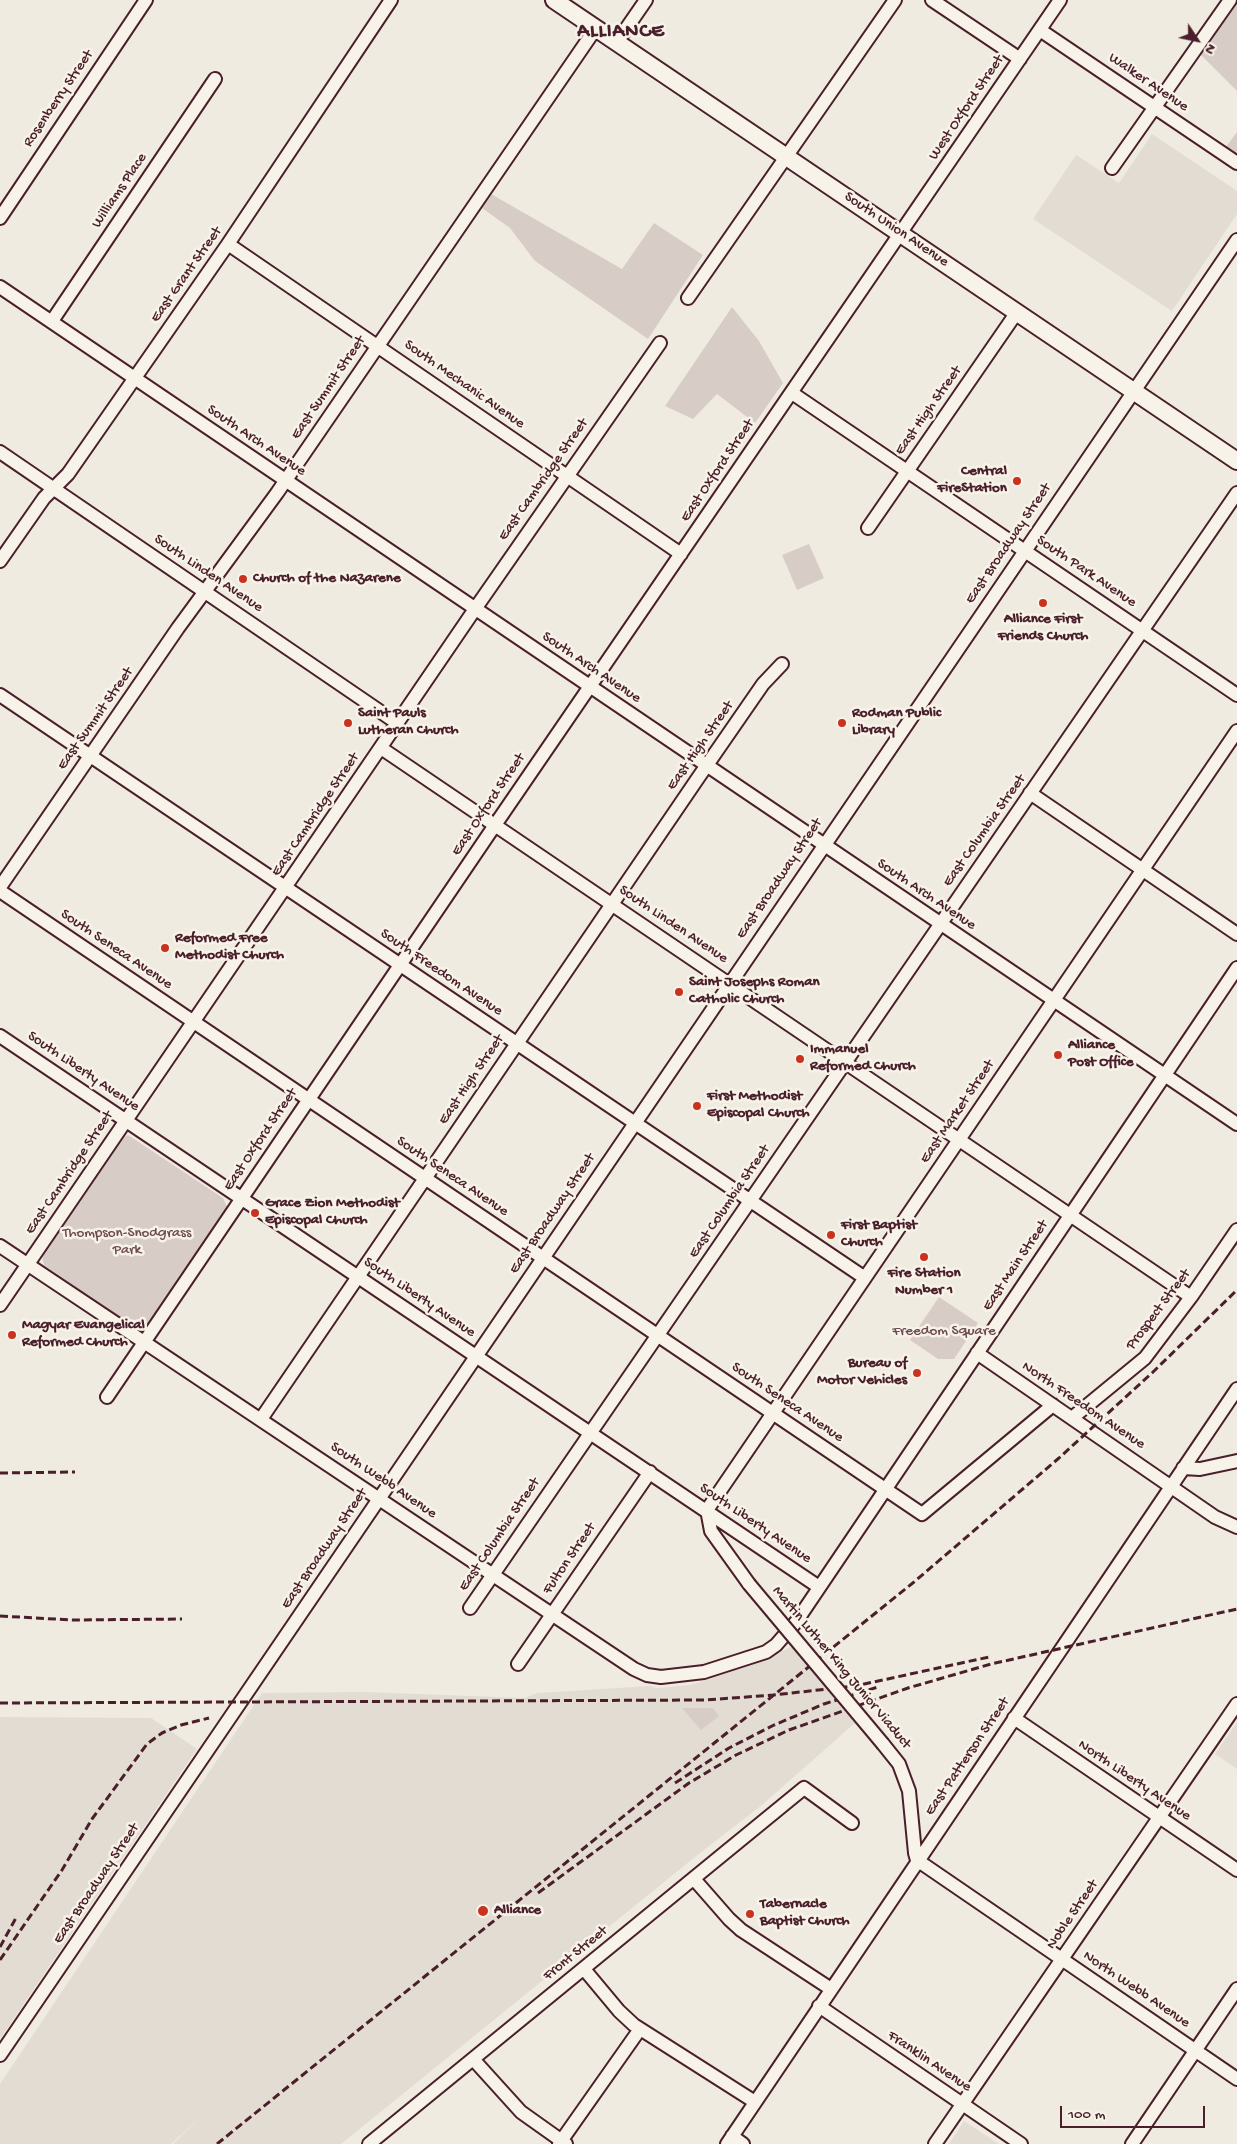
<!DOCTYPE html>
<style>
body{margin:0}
#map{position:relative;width:1237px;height:2144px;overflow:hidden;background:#f0ebe0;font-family:"Gochi Hand",sans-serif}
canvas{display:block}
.north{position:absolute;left:1172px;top:15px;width:50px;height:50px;-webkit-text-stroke:4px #f7f3e8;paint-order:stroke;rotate:124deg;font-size:14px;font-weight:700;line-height:20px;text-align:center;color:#4a1f2b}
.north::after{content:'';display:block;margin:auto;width:18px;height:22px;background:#4a1f2b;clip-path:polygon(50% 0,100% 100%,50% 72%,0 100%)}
.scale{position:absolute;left:1060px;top:2106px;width:145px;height:22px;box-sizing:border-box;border:2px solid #4a1f2b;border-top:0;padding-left:6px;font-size:15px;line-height:18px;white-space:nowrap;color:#4a1f2b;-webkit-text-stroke:4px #f7f3e8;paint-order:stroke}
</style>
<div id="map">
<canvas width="1237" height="2144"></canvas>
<div class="north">N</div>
<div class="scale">100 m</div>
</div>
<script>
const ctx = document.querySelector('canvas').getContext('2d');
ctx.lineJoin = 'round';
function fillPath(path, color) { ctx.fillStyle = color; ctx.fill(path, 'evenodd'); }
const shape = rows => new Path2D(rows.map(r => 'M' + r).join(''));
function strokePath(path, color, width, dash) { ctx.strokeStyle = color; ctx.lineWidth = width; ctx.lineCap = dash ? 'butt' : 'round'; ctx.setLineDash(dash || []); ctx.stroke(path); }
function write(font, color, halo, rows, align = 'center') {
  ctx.font = font + ' "Gochi Hand",sans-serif'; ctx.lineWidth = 5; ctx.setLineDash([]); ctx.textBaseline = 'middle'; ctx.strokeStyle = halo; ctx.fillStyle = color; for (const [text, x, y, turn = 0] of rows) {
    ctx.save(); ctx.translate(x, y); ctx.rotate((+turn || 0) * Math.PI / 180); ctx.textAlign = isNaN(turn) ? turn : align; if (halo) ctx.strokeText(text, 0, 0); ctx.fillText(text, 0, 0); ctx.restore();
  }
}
const built = shape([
 [1152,134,1237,191,1237,214,1172,311,1033,219,1076,155,1119,183],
 [791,1647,855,1723,762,1805,695,1857,341,2144,173,2144,201,2117,171,2144,0,2144,0,2084,262,1693,364,1692,525,1698,537,1693,650,1686,656,1688,691,1685,752,1665],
 [0,1717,151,1718,197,1749,0,2039],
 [1237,1722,1237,1769,1215,1754],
 [964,2121,999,2144,949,2144]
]);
const green = shape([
 [1237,1,1237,91,1200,54],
 [1237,132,1237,156,1225,148],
 [491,194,622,269,654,223,703,255,648,339,535,261,510,228,482,208],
 [732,307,759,341,783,383,755,423,717,394,693,419,665,406],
 [809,544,824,578,797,590,782,555],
 [128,1135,223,1198,227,1207,146,1328,137,1329,44,1265,42,1256,122,1138],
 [939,1297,978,1323,954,1359,938,1359,910,1340],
 [682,1708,713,1708,719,1716,701,1730]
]);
const minor = shape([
 [932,0,1020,59],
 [1040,30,1237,163],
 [617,42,646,0],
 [1112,168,1230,0],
 [0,218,146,0],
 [228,244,681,554],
 [0,287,1237,1124],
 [688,298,895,0],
 [52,321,215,79],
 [792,393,1237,695],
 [0,452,397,723],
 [868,528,1017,312],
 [0,561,44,498,68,474,228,244,391,0],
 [0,695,865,1278],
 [381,748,1191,1297],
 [1030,793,1237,934],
 [0,887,178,628,277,493,596,28],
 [0,891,922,1514,1053,1405],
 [0,1036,819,1587],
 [0,1246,634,1669,647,1675,661,1677,704,1672,766,1652,776,1645,796,1622,1237,968],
 [0,1305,475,609,660,343],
 [977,1353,1215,1517,1237,1527],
 [107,1397,495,825,1060,0],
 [1072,1418,1145,1358,1191,1297,1237,1230],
 [261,1419,698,778,763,684,782,664],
 [1183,1468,1200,1469,1237,1461],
 [707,1510,1237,731],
 [707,1510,711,1531,749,1584],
 [470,1608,1237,493],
 [518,1664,650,1472],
 [1014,1718,1237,1870],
 [883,1744,899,1764,909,1791,915,1853,917,1860],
 [917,1860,1237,2079],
 [694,1879,729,1919,741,1930,831,1989],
 [584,1969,619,2011,634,2025,755,2102],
 [819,2006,1021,2144],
 [0,2055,1237,240],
 [473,2059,521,2112,566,2144],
 [732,2136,743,2144],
 [369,2144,804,1788,852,1823],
 [559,2144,640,2029],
 [727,2144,1237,1389],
 [935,2144,1237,1704],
 [1132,2144,1237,1989]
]);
const major = shape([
 [554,0,1237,461]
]);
const rail = shape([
 [0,1473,75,1472],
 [0,1616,72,1620,182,1619],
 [0,1703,705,1700,773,1695,855,1686,989,1657],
 [675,1783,729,1748,774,1725,824,1704,878,1687],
 [538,1893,689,1783,736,1755,789,1730,908,1688,991,1664,1237,1609],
 [0,1947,17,1916],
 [0,1960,62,1870,92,1819,147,1744,162,1733,181,1725,209,1718],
 [217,2144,914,1582,1059,1458,1153,1372,1237,1290]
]);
const minorBridge = shape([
 [749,1584,883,1744]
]);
const markers = [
 [1017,481,5,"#c8321e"],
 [243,579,5,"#c8321e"],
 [1043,603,5,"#c8321e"],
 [348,723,5,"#c8321e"],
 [842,723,5,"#c8321e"],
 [165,948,5,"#c8321e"],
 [679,992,5,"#c8321e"],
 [1058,1055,5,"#c8321e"],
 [800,1059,5,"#c8321e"],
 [697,1106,5,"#c8321e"],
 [255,1213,5,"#c8321e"],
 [831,1235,5,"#c8321e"],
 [924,1257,5,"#c8321e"],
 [12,1335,5,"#c8321e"],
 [917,1373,5,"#c8321e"],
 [483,1911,6,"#c8321e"],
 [750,1914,5,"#c8321e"]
];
const streetNames = [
 ["Walker Avenue",1148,83,34],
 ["Rosenberry Street",59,99,-56],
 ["West Oxford Street",967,108,-56],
 ["Williams Place",120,191,-56],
 ["South Union Avenue",896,230,34],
 ["East Grant Street",187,275,-55],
 ["South Mechanic Avenue",464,385,35],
 ["East Summit Street",329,388,-56],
 ["East High Street",929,411,-55],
 ["South Arch Avenue",256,441,34],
 ["East Oxford Street",718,471,-56],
 ["East Cambridge Street",544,480,-55],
 ["East Broadway Street",1009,544,-56],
 ["South Park Avenue",1086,572,34],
 ["South Linden Avenue",208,574,34],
 ["South Arch Avenue",591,668,34],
 ["East Summit Street",96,719,-55],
 ["East High Street",701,746,-55],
 ["East Oxford Street",489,805,-56],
 ["East Cambridge Street",316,815,-56],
 ["East Columbia Street",985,831,-55],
 ["East Broadway Street",780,879,-56],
 ["South Arch Avenue",926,895,34],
 ["South Linden Avenue",673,925,34],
 ["South Seneca Avenue",116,950,34],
 ["South Freedom Avenue",441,973,34],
 ["South Liberty Avenue",83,1072,34],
 ["East High Street",472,1080,-56],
 ["East Market Street",958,1112,-56],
 ["East Oxford Street",261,1140,-56],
 ["East Cambridge Street",70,1173,-56],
 ["South Seneca Avenue",452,1177,34],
 ["East Columbia Street",730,1202,-56],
 ["East Broadway Street",553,1214,-56],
 ["East Main Street",1016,1266,-56],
 ["South Liberty Avenue",419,1298,34],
 ["Prospect Street",1159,1310,-53],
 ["South Seneca Avenue",787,1403,34],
 ["North Freedom Avenue",1083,1406,34],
 ["South Webb Avenue",383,1481,34],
 ["South Liberty Avenue",755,1524,34],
 ["East Columbia Street",500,1535,-56],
 ["East Broadway Street",325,1549,-56],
 ["Fulton Street",570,1559,-56],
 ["Martin Luther King Junior Viaduct",841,1668,50],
 ["East Patterson Street",968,1757,-56],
 ["North Liberty Avenue",1134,1781,34],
 ["East Broadway Street",97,1884,-56],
 ["Noble Street",1073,1915,-56],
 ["Front Street",576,1954,-39],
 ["North Webb Avenue",1136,1990,34],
 ["Franklin Avenue",929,2062,34]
];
const poiNames = [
 ["Central",1007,472,"right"],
 ["FireStation",1007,489,"right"],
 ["Church of the Nazarene",253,579],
 ["Alliance First",1043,620,"center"],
 ["Friends Church",1043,637,"center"],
 ["Saint Pauls",358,714],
 ["Lutheran Church",358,731],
 ["Rodman Public",852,714],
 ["Library",852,731],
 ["Reformed Free",175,939],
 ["Methodist Church",175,956],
 ["Saint Josephs Roman",689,983],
 ["Catholic Church",689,1000],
 ["Alliance",1068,1046],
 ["Post Office",1068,1063],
 ["Immanuel",810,1050],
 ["Reformed Church",810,1067],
 ["First Methodist",707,1097],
 ["Episcopal Church",707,1114],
 ["Grace Zion Methodist",265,1204],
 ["Episcopal Church",265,1221],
 ["First Baptist",841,1226],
 ["Church",841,1243],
 ["Fire Station",924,1274,"center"],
 ["Number 1",924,1291,"center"],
 ["Magyar Evangelical",22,1326],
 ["Reformed Church",22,1343],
 ["Bureau of",907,1364,"right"],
 ["Motor Vehicles",907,1381,"right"],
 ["Tabernacle",760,1905],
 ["Baptist Church",760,1922],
 ["Alliance",494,1911]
];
const parkNames = [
 ["Thompson-Snodgrass",127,1234],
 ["Park",127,1251],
 ["Freedom Square",944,1332]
];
const districtNames = [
 ["ALLIANCE",621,33]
];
fillPath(built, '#e3dcd2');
fillPath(green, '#d8cdc6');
strokePath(minor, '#4a1f2b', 16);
strokePath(major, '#4a1f2b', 20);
strokePath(minor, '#f7f3e8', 12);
strokePath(major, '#f7f3e8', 16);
strokePath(rail, '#4a1f2b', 3, [8, 4]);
strokePath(minorBridge, '#4a1f2b', 16, []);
strokePath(minorBridge, '#f7f3e8', 12);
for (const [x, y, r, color] of markers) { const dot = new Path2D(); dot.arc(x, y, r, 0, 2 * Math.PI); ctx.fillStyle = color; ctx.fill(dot); strokePath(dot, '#f7f3e8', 2); }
write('15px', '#4a1f2b', '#f7f3e8', streetNames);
write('bold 15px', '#4a1f2b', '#f7f3e8', poiNames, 'left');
write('15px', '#6e4a52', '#f7f3e8', parkNames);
ctx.letterSpacing = '1px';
write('bold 20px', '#4a1f2b', '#f7f3e8', districtNames);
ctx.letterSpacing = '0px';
</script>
